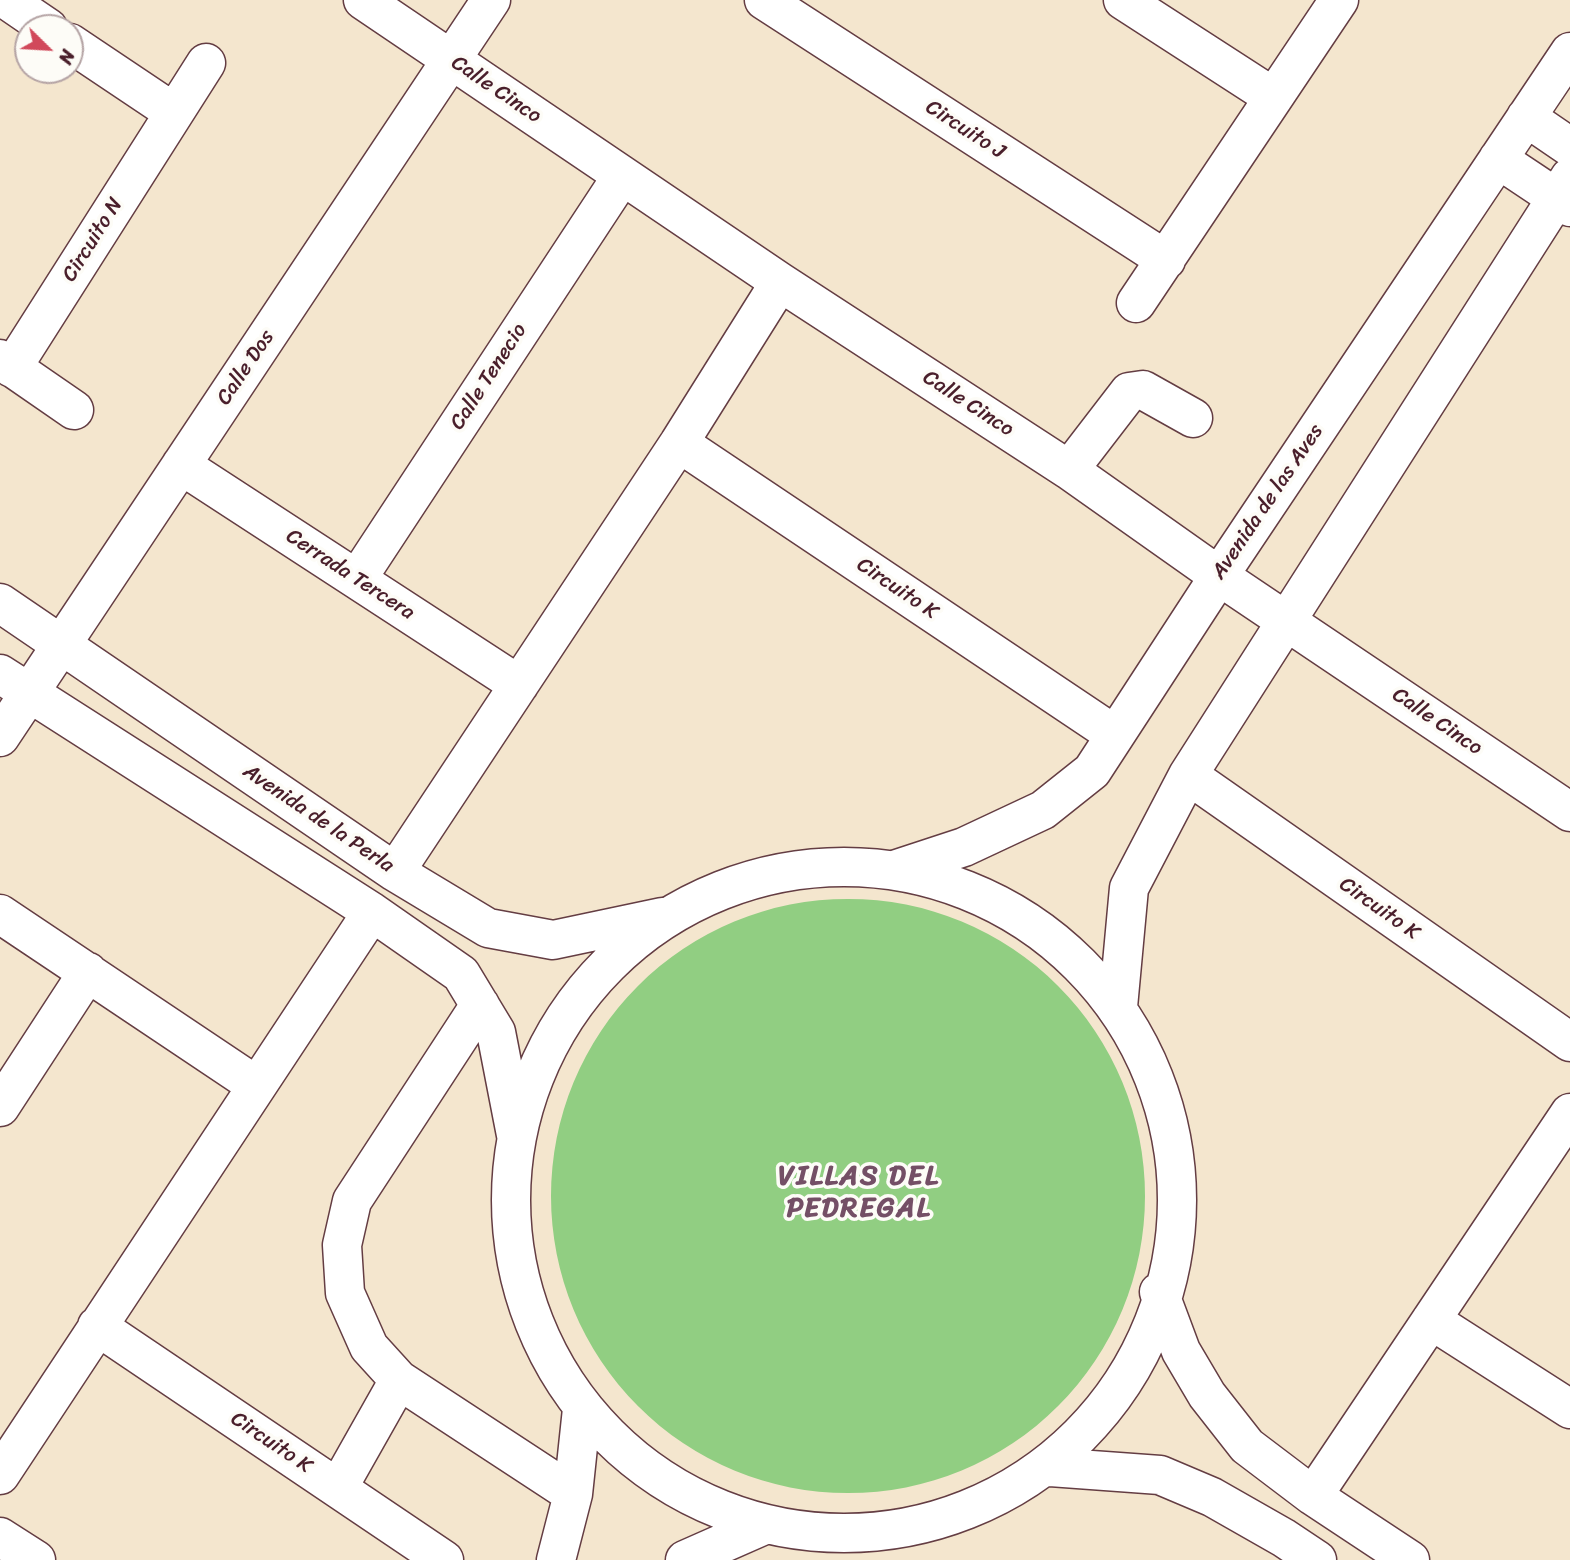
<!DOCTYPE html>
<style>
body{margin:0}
#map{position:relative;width:1570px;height:1560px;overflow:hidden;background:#f4e6ce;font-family:Sriracha,sans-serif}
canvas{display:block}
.north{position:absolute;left:14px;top:14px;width:70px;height:70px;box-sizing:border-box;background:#fdfcf7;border:2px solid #b5a4a5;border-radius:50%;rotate:114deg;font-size:19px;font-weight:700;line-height:28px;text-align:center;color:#4a1f2b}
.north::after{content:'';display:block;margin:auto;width:24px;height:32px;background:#d1495b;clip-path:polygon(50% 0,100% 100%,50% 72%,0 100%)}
</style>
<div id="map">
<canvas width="1570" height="1560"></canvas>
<div class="north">N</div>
</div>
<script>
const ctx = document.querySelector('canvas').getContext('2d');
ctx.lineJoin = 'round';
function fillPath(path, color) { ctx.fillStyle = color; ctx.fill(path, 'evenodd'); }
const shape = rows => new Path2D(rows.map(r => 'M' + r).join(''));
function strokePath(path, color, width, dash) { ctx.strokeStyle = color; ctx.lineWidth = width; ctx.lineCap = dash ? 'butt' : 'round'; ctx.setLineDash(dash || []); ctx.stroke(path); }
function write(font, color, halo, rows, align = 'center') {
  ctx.font = font + ' Sriracha,sans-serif'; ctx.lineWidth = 7; ctx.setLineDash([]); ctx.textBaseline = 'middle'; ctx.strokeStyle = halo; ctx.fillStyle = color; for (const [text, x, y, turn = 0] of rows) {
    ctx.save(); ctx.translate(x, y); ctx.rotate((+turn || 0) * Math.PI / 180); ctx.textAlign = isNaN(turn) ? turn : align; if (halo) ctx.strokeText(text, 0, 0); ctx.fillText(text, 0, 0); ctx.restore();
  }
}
const green = shape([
 '551 1196a297 297 0 1 1 594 0a297 297 0 1 1-594 0Z'
]);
const minor = shape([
 [7,0,48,28],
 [363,0,780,282,1069,470,1219,576,1570,812],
 [764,0,1166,260],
 [1123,0,1273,97],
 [70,43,173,112],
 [1526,117,1570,147],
 [1498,159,1570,207],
 [1136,303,1339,0],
 [0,359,74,410],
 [12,368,206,63],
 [679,443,1115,735],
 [181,465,519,685],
 [1069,470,1129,392,1143,390,1193,418],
 [357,579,622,176],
 [0,603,395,872,488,928,553,940,662,917],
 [0,674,372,912,461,974,496,1032,516,1135],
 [0,737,491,0],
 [1188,775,1570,1042],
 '511 1200a333 333 0 1 1 666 0a333 333 0 1 1-666 0Z',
 [897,869,964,847,1043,810,1092,771,1219,576,1570,52],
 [395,872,679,443,780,282],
 [0,914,257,1086],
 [480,1005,352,1201,342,1245,345,1293,369,1347,399,1380,573,1494],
 [1118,1007,1129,888,1188,775,1570,177],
 [0,1107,88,972],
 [1159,1292,1181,1351,1207,1395,1247,1446,1313,1496,1410,1560],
 [1431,1320,1570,1409],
 [97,1326,444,1560],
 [1050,1467,1160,1475,1212,1497,1284,1538,1317,1560],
 [0,1475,372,912],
 [338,1488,399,1380],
 [1313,1496,1570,1113],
 [0,1537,36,1560],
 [556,1560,573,1494,582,1409],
 [685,1560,762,1526]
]);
const streetNames = [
 ["Calle Cinco",496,90,34],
 ["Circuito J",965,130,33],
 ["Circuito N",93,240,-58],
 ["Calle Dos",246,368,-56],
 ["Calle Tenecio",489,377,-57],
 ["Calle Cinco",968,404,33],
 ["Avenida de las Aves",1268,502,-56],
 ["Cerrada Tercera",350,575,33],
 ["Circuito K",897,589,34],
 ["Calle Cinco",1437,722,34],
 ["Avenida de la Perla",318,819,34],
 ["Circuito K",1379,909,35],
 ["Circuito K",271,1443,34]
];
const districtNames = [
 ["VILLAS DEL",859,1177],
 ["PEDREGAL",859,1209]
];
fillPath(green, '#91ce82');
strokePath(minor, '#643d43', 41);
strokePath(minor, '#fff', 38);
write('21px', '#4a1f2b', '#fdfcf7', streetNames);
ctx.letterSpacing = '2px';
write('bold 28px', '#744f66', '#fdfcf7', districtNames);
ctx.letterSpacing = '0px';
</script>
